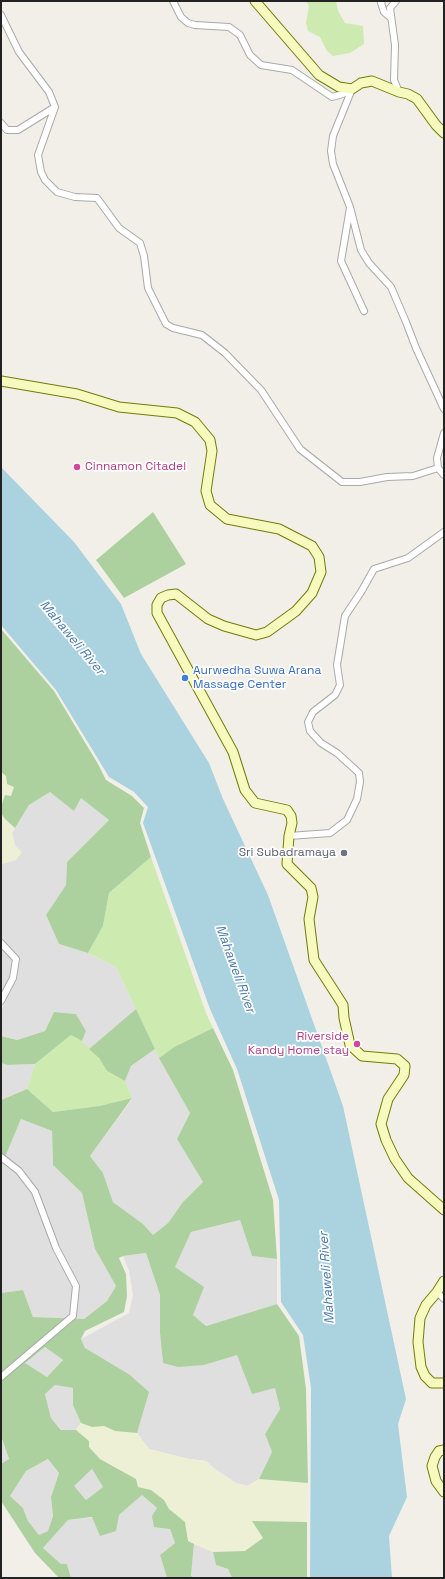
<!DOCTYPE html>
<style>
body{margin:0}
#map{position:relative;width:445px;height:1579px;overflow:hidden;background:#f2efe9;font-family:"Space Grotesk",sans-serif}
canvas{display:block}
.frame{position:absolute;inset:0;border:2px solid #222;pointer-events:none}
</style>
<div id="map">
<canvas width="445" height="1579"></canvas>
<div class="frame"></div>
</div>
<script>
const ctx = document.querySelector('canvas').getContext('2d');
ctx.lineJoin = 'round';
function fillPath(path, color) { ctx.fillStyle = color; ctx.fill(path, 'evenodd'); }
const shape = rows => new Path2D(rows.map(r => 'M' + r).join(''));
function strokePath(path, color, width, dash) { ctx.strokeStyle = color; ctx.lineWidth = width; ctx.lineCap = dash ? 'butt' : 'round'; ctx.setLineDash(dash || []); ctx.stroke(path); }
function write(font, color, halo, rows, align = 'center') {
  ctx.font = font + ' "Space Grotesk",sans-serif'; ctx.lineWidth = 3.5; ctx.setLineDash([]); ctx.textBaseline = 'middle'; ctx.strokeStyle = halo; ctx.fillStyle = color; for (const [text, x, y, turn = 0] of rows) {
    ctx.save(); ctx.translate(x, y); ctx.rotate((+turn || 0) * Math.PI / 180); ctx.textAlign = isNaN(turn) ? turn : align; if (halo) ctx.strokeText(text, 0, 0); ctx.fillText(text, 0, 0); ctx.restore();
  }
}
const residential = shape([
 [50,792,81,797,109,820,67,862,66,885,46,915,59,944,88,953,116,967,136,1009,89,1049,82,1041,86,1031,76,1014,54,1012,45,1031,17,1040,1,1036,1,1011,5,1001,1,999,1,864,16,860,21,852,15,846,12,833,29,805],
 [155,1049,190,1113,177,1139,203,1182,183,1202,168,1223,153,1235,143,1224,113,1202,103,1173,90,1156,132,1099,125,1081,131,1066],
 [1,1063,8,1065,35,1064,27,1089,1,1100],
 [21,1119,52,1131,53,1165,82,1193,95,1249,116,1286,107,1301,84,1319,33,1317,23,1290,1,1293,1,1163,2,1163],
 [240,1220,252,1256,277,1259,277,1304,206,1326,193,1315,174,1267,191,1232],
 [146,1253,160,1295,160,1333,163,1363,204,1365,237,1354,252,1393,275,1388,280,1409,265,1434,272,1452,259,1479,248,1486,236,1483,216,1470,206,1461,189,1459,149,1449,137,1433,148,1392,85,1348,81,1339,129,1313,133,1295,129,1271,123,1256],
 [45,1347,63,1360,47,1377,24,1363],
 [55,1385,73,1388,73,1405,81,1423,76,1430,62,1430,51,1418,45,1393],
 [1,1436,9,1460,1,1464],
 [48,1459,59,1473,51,1497,53,1516,48,1531,39,1535,28,1521,23,1508,10,1496,26,1471],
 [92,1469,103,1487,86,1500,73,1486],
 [142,1495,157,1508,170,1529,175,1543,160,1555,167,1578,71,1578,67,1564,61,1564,43,1548,68,1520,119,1515],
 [194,1544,213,1552,216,1565,228,1569,232,1578,194,1578,191,1577]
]);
const farmland = shape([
 [1,772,6,776,14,787,11,796,1,807],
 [1,813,5,819,15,828,12,833,15,846,22,852,16,860,1,864],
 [81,1423,92,1427,104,1426,115,1431,137,1433,149,1449,189,1459,206,1461,216,1470,236,1483,248,1486,259,1479,308,1483,307,1522,253,1521,263,1538,245,1551,213,1552,188,1541,185,1522,169,1509,164,1500,151,1490,138,1487,120,1469,100,1459,89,1447,88,1441,76,1430]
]);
const grass = shape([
 [306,1,336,1,338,11,345,23,363,26,364,44,350,53,333,56,327,51,320,37,308,31,306,23,309,6],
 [151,857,206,1013,213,1028,174,1047,159,1058,116,967,88,953,103,926,109,893],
 [71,1035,82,1041,99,1058,107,1071,125,1081,132,1098,99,1106,53,1112,27,1089,35,1064]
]);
const forest = shape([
 [153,512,186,564,124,598,96,560],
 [1,629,54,691,98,764,106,780,132,796,144,808,140,823,151,857,109,893,103,926,88,953,59,944,46,915,66,885,67,862,109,820,81,798,74,811,50,792,29,805,15,828,5,819,1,813,1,807,5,795,11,796,14,787,7,784,6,776,1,772],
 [136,1009,155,1049,131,1066,125,1081,107,1071,99,1058,89,1049],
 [54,1012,76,1014,86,1031,82,1041,71,1035,35,1064,8,1065,1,1063,1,1036,17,1040,45,1031],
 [213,1028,233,1070,273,1200,277,1259,252,1256,240,1220,191,1232,175,1267,204,1287,193,1315,206,1326,277,1304,299,1336,306,1389,308,1483,259,1479,272,1452,265,1434,280,1409,275,1388,252,1394,237,1355,204,1365,178,1367,163,1363,160,1333,160,1295,146,1253,123,1256,119,1258,126,1274,127,1296,124,1312,85,1331,81,1339,85,1348,130,1375,149,1392,137,1433,115,1431,104,1426,92,1427,81,1423,73,1405,73,1388,55,1385,45,1394,51,1418,61,1430,76,1430,89,1441,89,1447,100,1459,136,1479,138,1487,151,1490,164,1500,169,1509,185,1522,188,1541,194,1544,191,1576,194,1578,167,1578,160,1555,175,1543,170,1529,154,1527,152,1516,157,1508,142,1495,119,1515,116,1531,100,1536,92,1517,68,1520,43,1548,61,1564,67,1564,71,1578,59,1578,35,1553,1,1501,1,1464,9,1459,1,1436,1,1293,23,1290,33,1317,84,1319,107,1301,116,1286,95,1249,82,1193,53,1165,52,1131,21,1119,5,1157,1,1153,1,1100,27,1089,53,1112,99,1106,132,1098,90,1156,103,1173,113,1202,143,1224,153,1235,168,1223,183,1202,203,1182,177,1139,190,1113,159,1058,174,1047],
 [45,1347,63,1360,47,1377,25,1363],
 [48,1459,59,1473,51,1497,53,1516,48,1531,39,1535,28,1521,23,1508,10,1496,26,1471],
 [92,1469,103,1487,86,1500,74,1486],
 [252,1521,307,1522,307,1578,232,1578,228,1569,216,1565,213,1552,245,1551,263,1538]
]);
const water = shape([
 [1,467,74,542,121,604,141,654,209,763,223,799,268,895,343,1106,406,1399,398,1424,407,1497,389,1536,392,1578,310,1578,311,1388,303,1335,281,1302,279,1200,237,1069,210,1009,143,823,148,807,134,792,109,777,56,690,1,625]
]);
const street = shape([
 [173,1,181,17,188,23,195,25,229,27,240,35,250,55,261,65,292,70,332,97,343,94,352,89],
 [382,1,381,3,384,12,391,18],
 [396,1,390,8,395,45,394,80,399,92],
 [1,15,19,52,49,92,55,107,38,155,41,172,45,180,57,192,75,197,97,198,119,228,140,243,144,256,148,288,166,324,173,328,202,335,225,353,261,390,300,449,342,482,360,482,387,477,413,476,438,468],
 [352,89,333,136,331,151,333,164,350,207,361,250,369,263,391,287,406,322,416,348,444,409],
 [1,123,7,130,18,130,55,107],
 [350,208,341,261,364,311],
 [444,433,437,458,438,468,444,475],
 [289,836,330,833,347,820,357,799,360,782,359,773,337,753,321,743,310,731,308,722,313,712,335,695,340,685,337,665,345,616,361,592,374,569,408,558,444,532],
 [1,943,16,959,13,978,1,1001],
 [1,1157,19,1171,35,1192,56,1248,76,1286,73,1316,1,1377],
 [437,1292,444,1299]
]);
const secondary = shape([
 [255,1,319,75,339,87,352,89,361,83,372,81,399,92,408,94,417,99,436,125,444,133],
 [1,381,77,394,119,407,177,413,195,422,210,440,212,451,206,491,210,505,227,519,279,529,312,546,319,557,321,572,312,593,296,611,267,632,256,635,224,626,208,619,176,594,168,595,161,598,157,605,157,613,233,752,245,790,255,803,287,810,291,816,292,823,289,836,287,864,311,888,313,897,309,919,314,960,343,1005,344,1018,350,1045,362,1056,397,1059,405,1066,404,1075,388,1099,381,1124,386,1140,395,1159,408,1178,444,1210],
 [444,1281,437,1292,426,1305,420,1318,418,1342,421,1367,425,1376,432,1383,444,1383],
 [444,1450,439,1451,435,1457,432,1466,436,1481,444,1492]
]);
const markers = [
 [77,467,4,"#d1479c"],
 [185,678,4,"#3f7fe0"],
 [344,853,4,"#6b7280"],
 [357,1044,4,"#d1479c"]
];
const hotelNames = [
 ["Cinnamon Citadel",85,467],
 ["Riverside",349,1037,"right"],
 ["Kandy Home stay",349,1051,"right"]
];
const shopNames = [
 ["Aurwedha Suwa Arana",193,671],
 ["Massage Center",193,685]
];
const worshipNames = [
 ["Sri Subadramaya",336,853]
];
const waterNames = [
 ["Mahaweli River",72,638,50],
 ["Mahaweli River",235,969,70],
 ["Mahaweli River",327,1278,-94]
];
fillPath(residential, '#e0dfdf');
fillPath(farmland, '#eef0d5');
fillPath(grass, '#cdebb0');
fillPath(forest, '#add19e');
fillPath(water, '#aad3df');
strokePath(street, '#a9a9a9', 8);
strokePath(secondary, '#707d05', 11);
strokePath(street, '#fff', 6);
strokePath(secondary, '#f7fabf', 9);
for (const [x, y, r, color] of markers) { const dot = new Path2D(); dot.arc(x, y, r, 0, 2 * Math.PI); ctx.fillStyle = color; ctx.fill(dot); strokePath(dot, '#fff', 1.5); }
write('12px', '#b23c85', '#fff', hotelNames, 'left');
write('12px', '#366cbe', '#fff', shopNames, 'left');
write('12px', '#5b616d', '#fff', worshipNames, 'right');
write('italic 13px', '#4a7aab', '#fff', waterNames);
</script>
